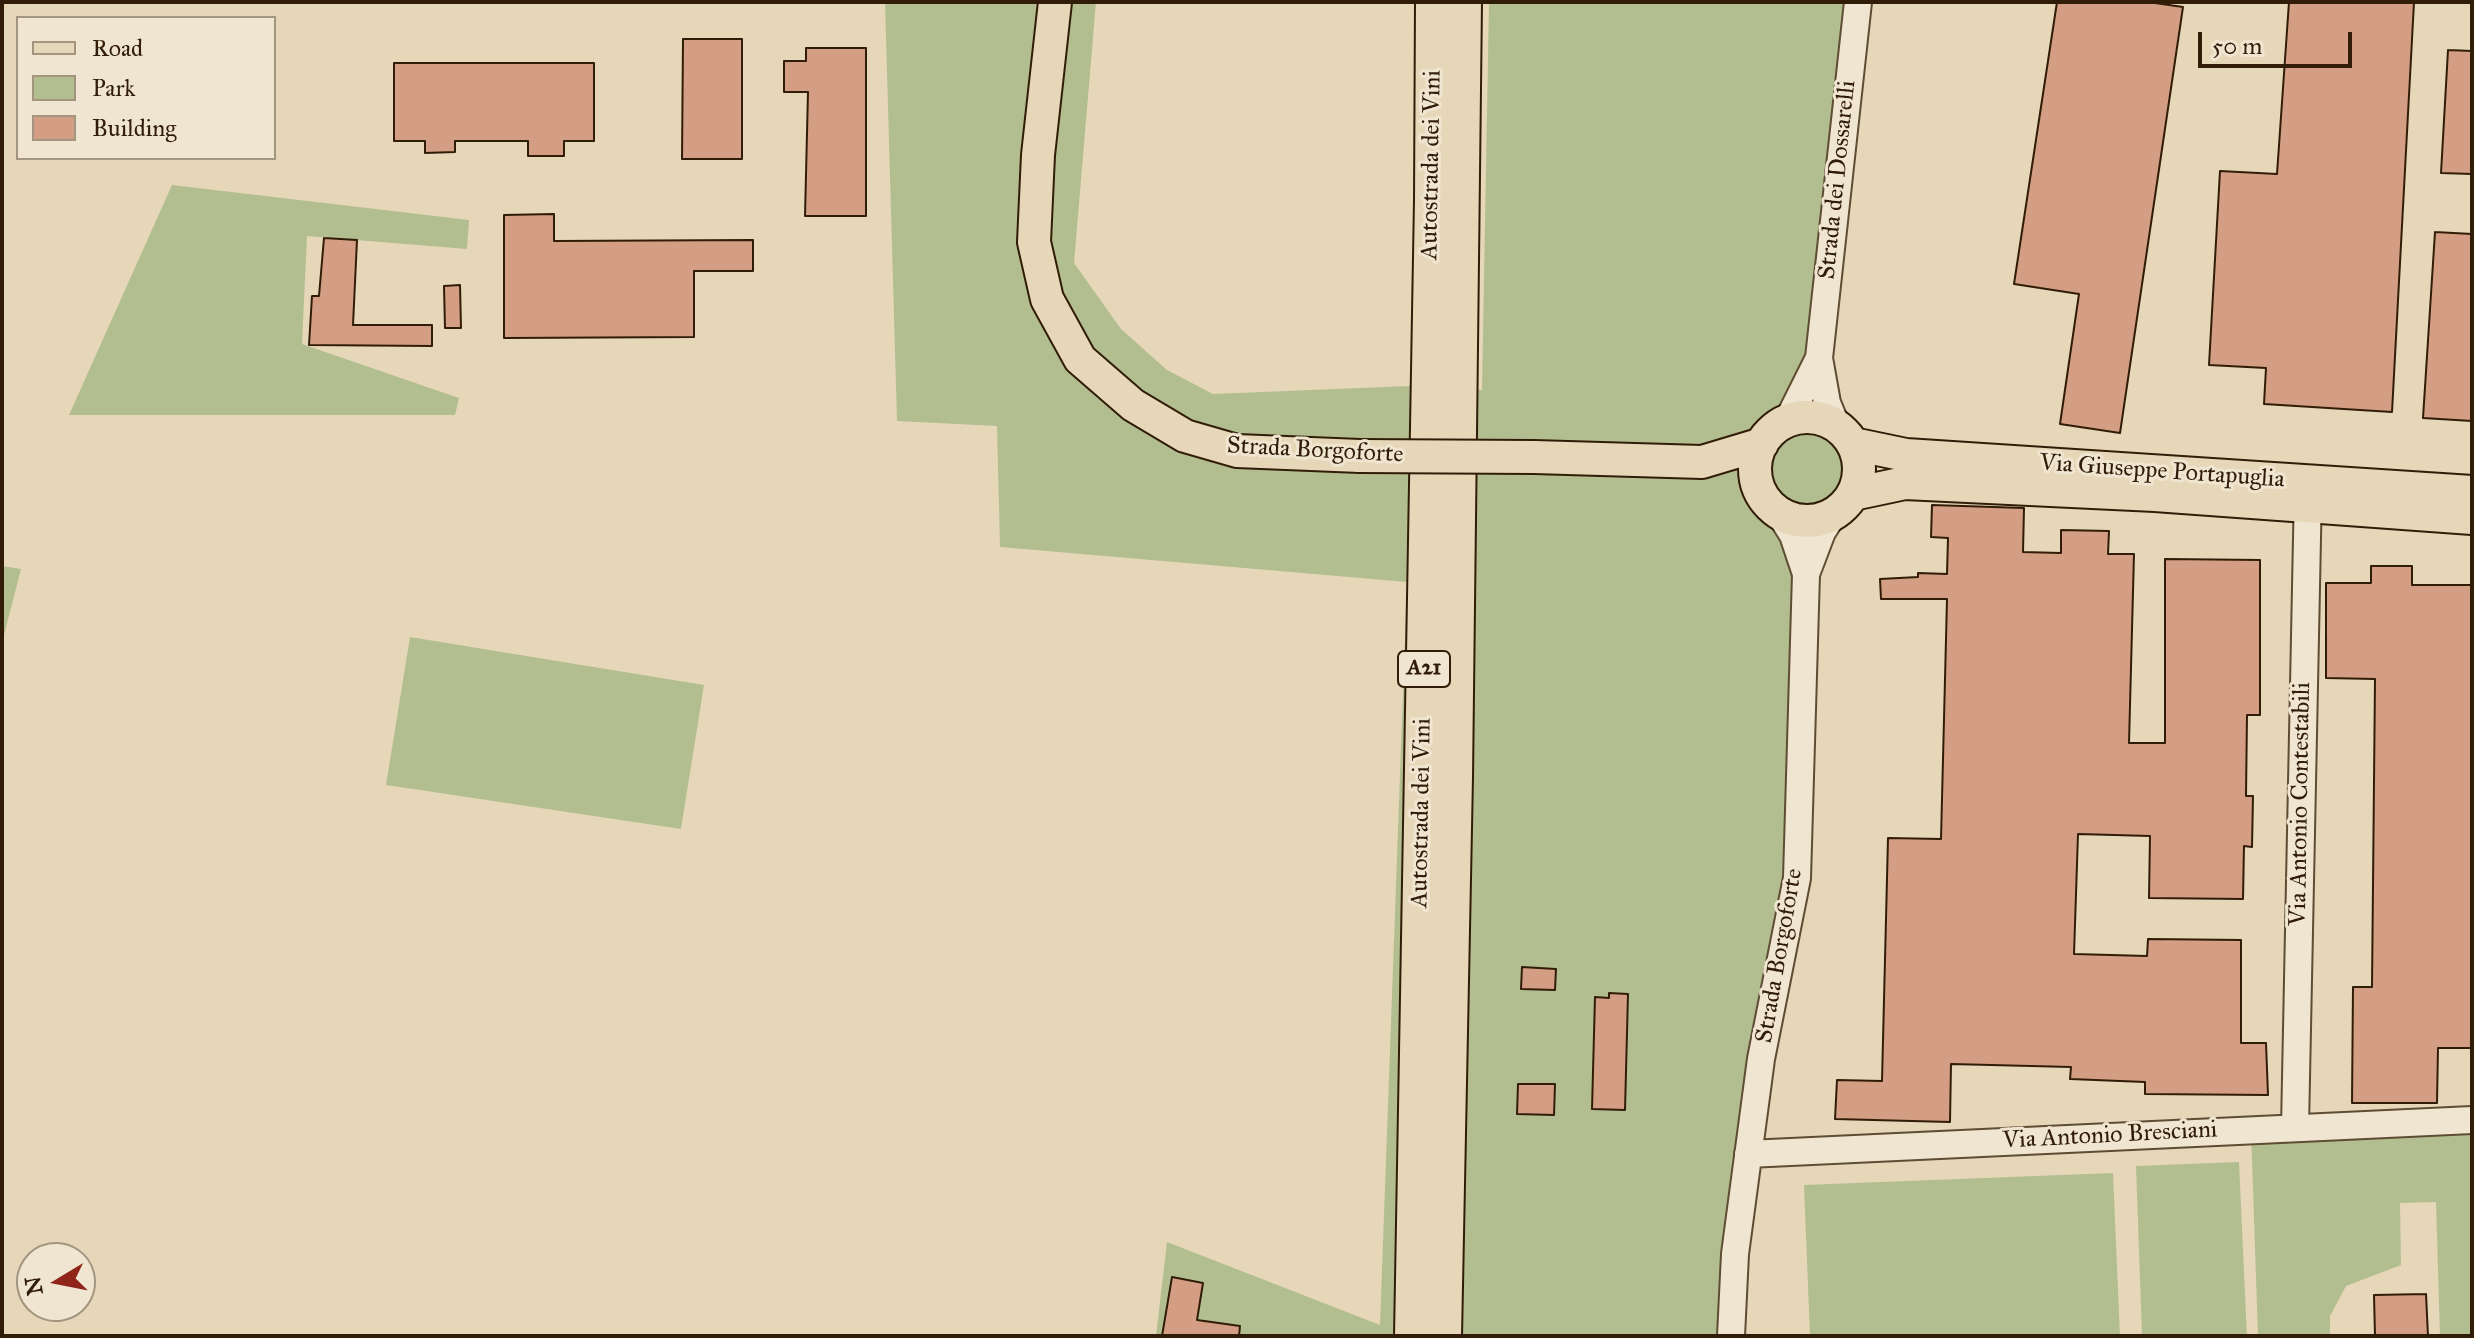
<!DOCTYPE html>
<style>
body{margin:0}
#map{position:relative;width:2474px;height:1338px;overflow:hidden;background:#e6d7b8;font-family:"IM FELL Great Primer",serif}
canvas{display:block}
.frame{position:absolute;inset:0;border:4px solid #311d07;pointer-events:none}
.legend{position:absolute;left:16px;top:16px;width:260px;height:144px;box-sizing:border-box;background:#efe5d1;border:2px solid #a39580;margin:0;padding:10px 14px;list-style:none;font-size:24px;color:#311d07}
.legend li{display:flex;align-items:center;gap:16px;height:40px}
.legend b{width:40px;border:2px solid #a39580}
.north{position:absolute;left:16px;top:1242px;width:80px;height:80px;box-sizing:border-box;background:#efe5d1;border:2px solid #a39580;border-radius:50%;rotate:260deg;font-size:22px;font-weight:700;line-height:32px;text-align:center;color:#311d07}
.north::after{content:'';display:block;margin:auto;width:28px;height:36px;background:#8f2418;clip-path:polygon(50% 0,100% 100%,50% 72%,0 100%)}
.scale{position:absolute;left:2198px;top:32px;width:154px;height:36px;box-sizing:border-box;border:4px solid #311d07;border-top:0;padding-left:10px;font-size:24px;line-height:28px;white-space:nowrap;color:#311d07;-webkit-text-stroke:6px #efe5d1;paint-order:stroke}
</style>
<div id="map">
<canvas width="2474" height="1338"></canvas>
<div class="frame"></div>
<ul class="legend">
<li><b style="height:10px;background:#e6d7b8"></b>Road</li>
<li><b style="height:22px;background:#b3be90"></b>Park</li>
<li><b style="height:22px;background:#d49e84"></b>Building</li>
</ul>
<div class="north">N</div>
<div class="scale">50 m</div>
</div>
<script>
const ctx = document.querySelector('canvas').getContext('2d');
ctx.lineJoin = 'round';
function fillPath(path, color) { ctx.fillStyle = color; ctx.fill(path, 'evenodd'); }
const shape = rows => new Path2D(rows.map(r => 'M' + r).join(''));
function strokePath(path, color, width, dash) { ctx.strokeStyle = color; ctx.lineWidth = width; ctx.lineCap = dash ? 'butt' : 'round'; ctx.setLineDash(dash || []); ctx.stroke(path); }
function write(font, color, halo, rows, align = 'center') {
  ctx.font = font + ' "IM FELL Great Primer",serif'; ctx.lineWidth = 6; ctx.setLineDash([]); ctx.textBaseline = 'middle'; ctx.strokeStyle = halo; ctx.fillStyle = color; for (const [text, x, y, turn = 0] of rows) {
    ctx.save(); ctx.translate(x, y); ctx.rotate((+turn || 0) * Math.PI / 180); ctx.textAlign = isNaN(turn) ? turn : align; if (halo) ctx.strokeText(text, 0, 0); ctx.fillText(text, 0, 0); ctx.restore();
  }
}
const green = shape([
 [885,2,1096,2,1074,263,1121,329,1167,370,1213,394,1409,386,1482,390,1489,2,1861,2,1829,322,1833,392,1857,428,1868,471,1848,515,1824,538,1802,634,1800,874,1734,1336,1156,1336,1167,1242,1380,1325,1407,582,1000,547,997,426,897,421],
 [172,185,469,220,467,249,307,236,302,344,459,398,455,415,69,415],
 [2,566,21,569,2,643],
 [410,637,704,685,681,829,386,785],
 [2472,1122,2472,1336,2440,1336,2436,1202,2400,1203,2401,1265,2346,1286,2330,1316,2330,1336,2258,1336,2251,1130],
 [2239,1162,2247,1336,2142,1336,2136,1166],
 [2113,1173,2120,1336,1810,1336,1804,1185]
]);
const building = shape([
 [2057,2,2148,2,2183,7,2120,433,2060,424,2079,294,2014,284,2057,2],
 [2289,2,2414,2,2392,412,2264,404,2266,368,2209,365,2220,171,2277,174,2289,2],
 [683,39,742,39,742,159,682,159,683,39],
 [806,48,866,48,866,216,805,216,808,92,784,92,784,61,806,61,806,48],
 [2448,50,2472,51,2472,174,2441,173,2448,50],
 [394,63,594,63,594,141,564,141,564,156,528,156,528,141,455,141,455,152,425,153,425,141,394,141,394,63],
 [554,214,554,241,753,240,753,271,694,271,694,337,504,338,504,215,554,214],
 [2435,232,2472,234,2472,421,2423,418,2435,232],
 [324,238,357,240,353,325,432,325,432,346,309,345,312,296,319,296,324,238],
 [460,285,461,328,445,328,444,286,460,285],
 [1932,505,2024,508,2023,552,2061,553,2061,530,2109,531,2108,554,2134,554,2129,743,2165,743,2165,559,2260,560,2260,715,2247,715,2246,796,2253,796,2252,847,2244,846,2243,899,2149,898,2150,836,2078,834,2074,954,2147,956,2148,939,2241,940,2241,1043,2266,1043,2268,1095,2145,1094,2145,1082,2070,1079,2071,1067,1951,1064,1950,1122,1835,1119,1837,1080,1882,1081,1888,838,1941,839,1947,599,1881,599,1880,579,1918,577,1918,573,1947,574,1948,538,1931,537,1932,505],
 [2371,566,2412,566,2412,585,2472,585,2472,1048,2438,1048,2437,1103,2352,1103,2353,987,2372,987,2375,679,2326,678,2326,583,2371,583,2371,566],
 [1522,967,1556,969,1555,990,1521,989,1522,967],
 [1609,993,1628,994,1625,1110,1592,1109,1595,997,1609,998,1609,993],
 [1518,1084,1555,1084,1554,1115,1517,1114,1518,1084],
 [1172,1277,1203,1283,1197,1320,1240,1326,1239,1336,1162,1336,1172,1277],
 [2426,1294,2428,1336,2375,1336,2374,1295,2426,1294]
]);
const minor = shape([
 [1788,420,1819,358],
 [1836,425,1827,403,1819,358,1858,2],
 [1778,511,1793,535,1806,574],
 [2295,1127,2308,489],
 [1748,1154,2472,1120],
 [1731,1336,1735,1254,1761,1059,1797,878,1806,574,1822,532,1834,513]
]);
const major = shape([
 [1055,2,1038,155,1034,242,1047,299,1080,359,1133,405,1185,436,1237,451,1360,456],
 '1755 469a52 52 0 1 1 104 0a52 52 0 1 1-104 0Z',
 [1853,444,1906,455,2472,492],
 [1534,457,1702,462,1762,444],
 [1853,494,1905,483,2155,495,2472,518]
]);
const highway = shape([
 [1413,1336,1433,200,1434,2],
 [1443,1336,1454,777,1463,2]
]);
const majorBridge = shape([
 [1360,456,1534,457]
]);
const shields = [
 [1424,669,52]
];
const shieldNames = [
 ["A21",1424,669]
];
const streetNames = [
 ["Autostrada dei Vini",1432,165,-89],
 ["Strada dei Dossarelli",1838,180,-84],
 ["Strada Borgoforte",1315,451,3],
 ["Via Giuseppe Portapuglia",2162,472,4],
 ["Via Antonio Contestabili",2301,804,-89],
 ["Autostrada dei Vini",1422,813,-89],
 ["Strada Borgoforte",1780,956,-80],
 ["Via Antonio Bresciani",2110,1136,-3]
];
fillPath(green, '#b3be90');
fillPath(building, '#d49e84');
strokePath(building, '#311d07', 2);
strokePath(minor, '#5e4c33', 30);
strokePath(major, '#311d07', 36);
strokePath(highway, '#311d07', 40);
strokePath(minor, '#efe5d1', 26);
strokePath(major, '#e6d7b8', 32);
strokePath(highway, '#e6d7b8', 36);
strokePath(majorBridge, '#311d07', 36, []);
strokePath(majorBridge, '#e6d7b8', 32);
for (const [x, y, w] of shields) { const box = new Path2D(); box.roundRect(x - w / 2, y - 18, w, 36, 6); ctx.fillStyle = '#efe5d1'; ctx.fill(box); strokePath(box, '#311d07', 2); }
write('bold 22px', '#311d07', null, shieldNames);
write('24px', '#311d07', '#efe5d1', streetNames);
</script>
